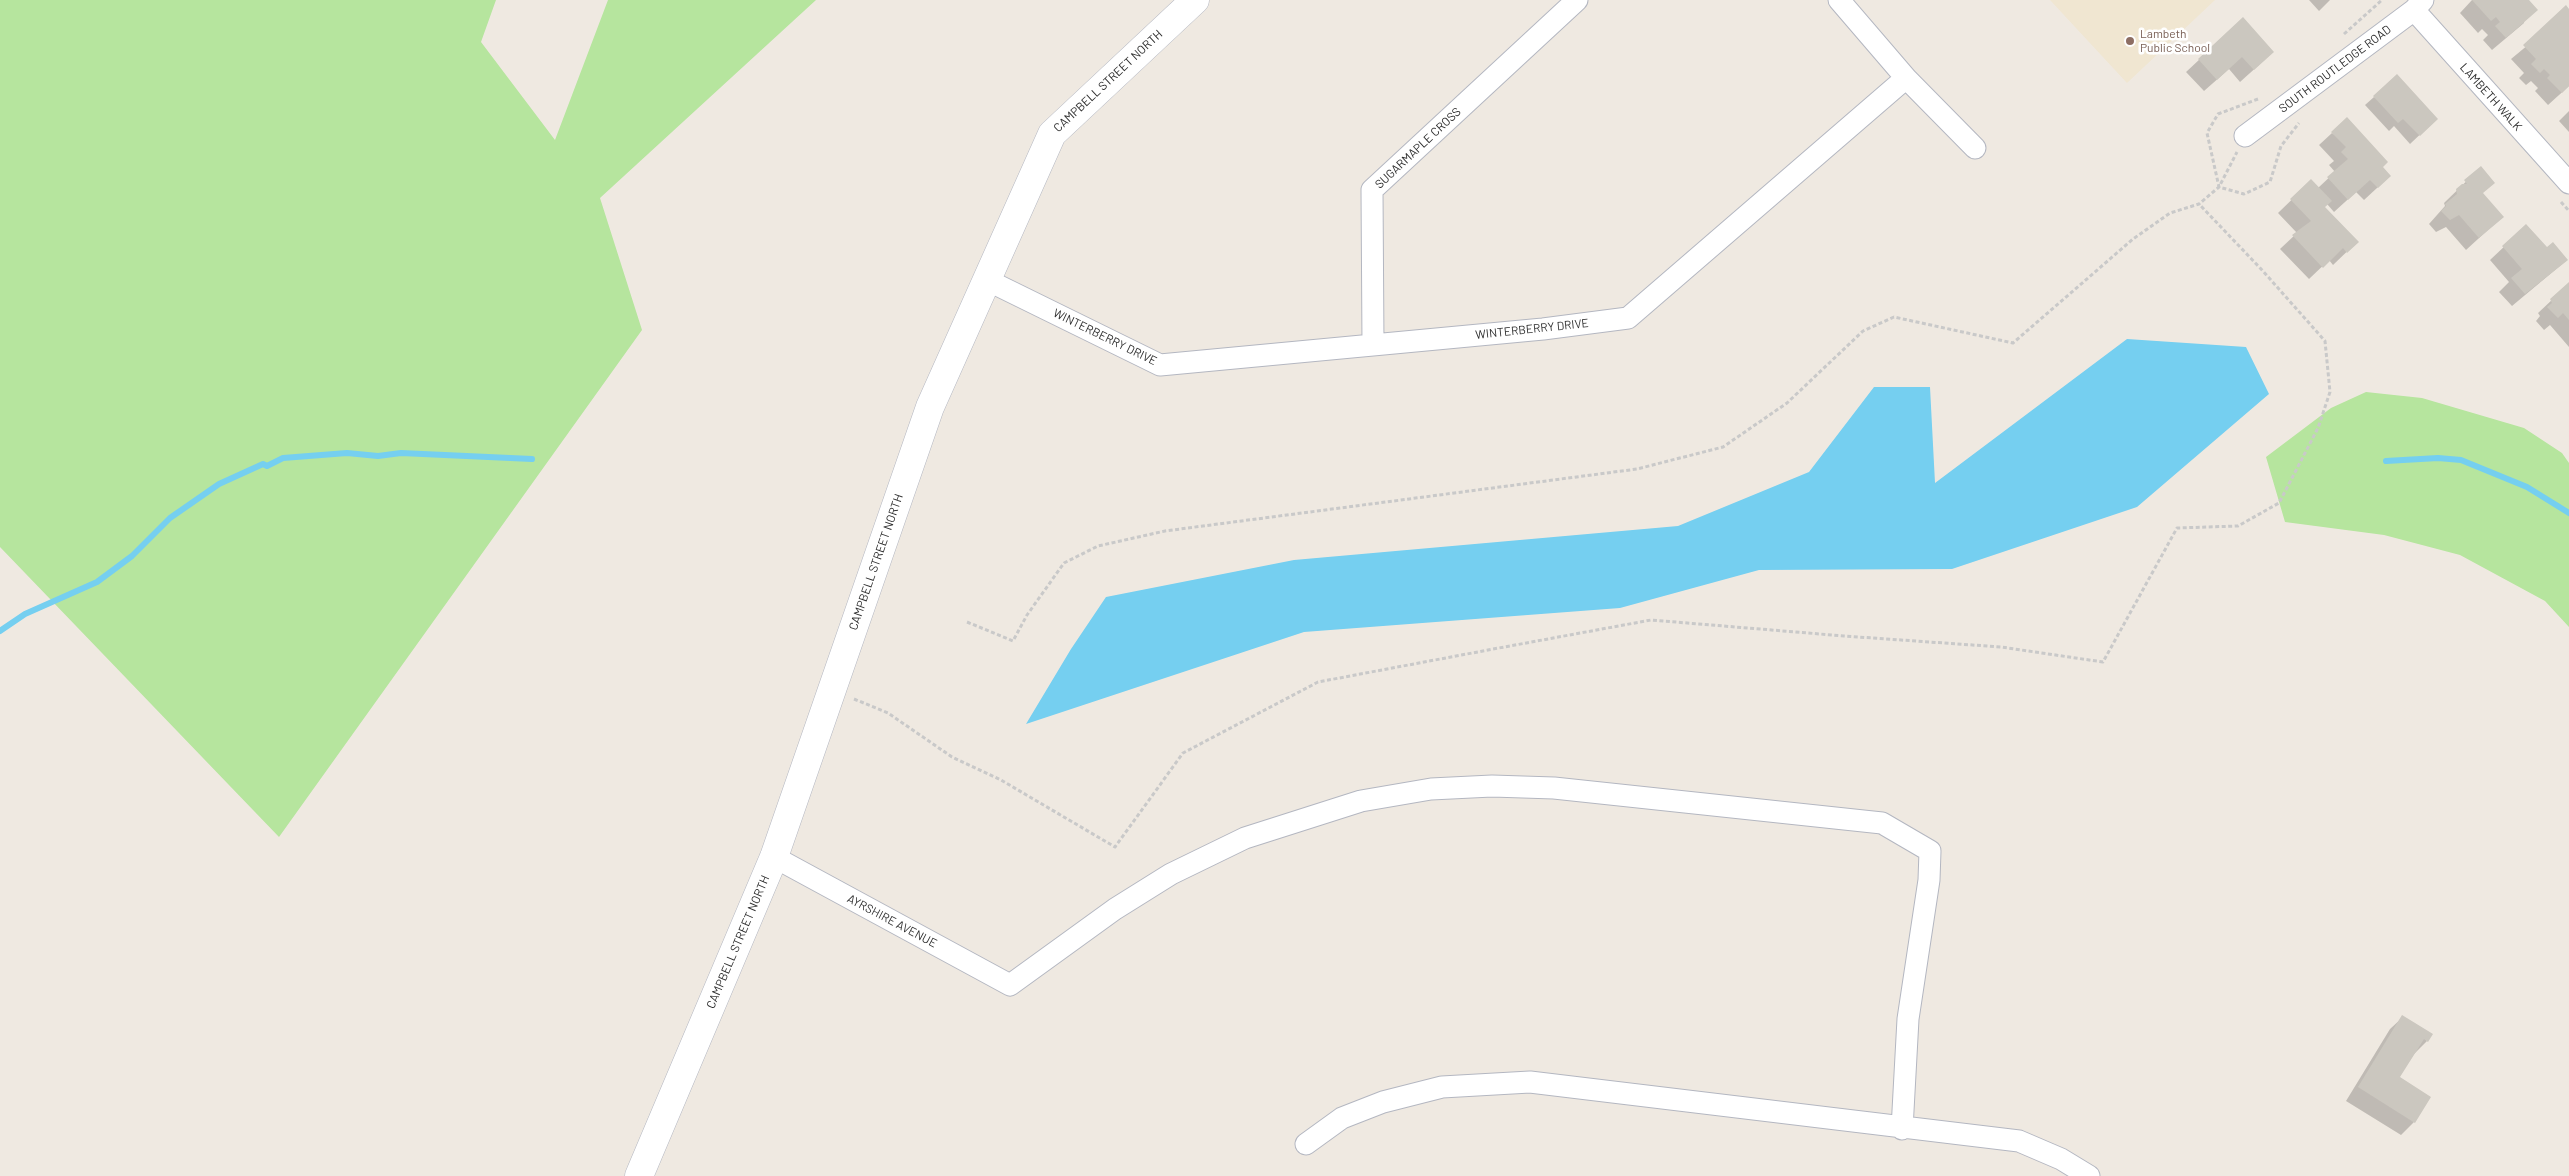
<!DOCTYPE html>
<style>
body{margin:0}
canvas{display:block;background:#efe9e1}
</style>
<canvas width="2569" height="1176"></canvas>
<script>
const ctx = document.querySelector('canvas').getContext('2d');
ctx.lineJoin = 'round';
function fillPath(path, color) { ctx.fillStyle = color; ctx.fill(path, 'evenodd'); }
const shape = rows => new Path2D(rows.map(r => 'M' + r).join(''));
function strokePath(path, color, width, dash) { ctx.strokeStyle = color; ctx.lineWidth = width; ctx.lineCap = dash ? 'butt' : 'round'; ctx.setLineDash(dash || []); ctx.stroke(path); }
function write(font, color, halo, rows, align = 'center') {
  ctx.font = font + ' Barlow,sans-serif'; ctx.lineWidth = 5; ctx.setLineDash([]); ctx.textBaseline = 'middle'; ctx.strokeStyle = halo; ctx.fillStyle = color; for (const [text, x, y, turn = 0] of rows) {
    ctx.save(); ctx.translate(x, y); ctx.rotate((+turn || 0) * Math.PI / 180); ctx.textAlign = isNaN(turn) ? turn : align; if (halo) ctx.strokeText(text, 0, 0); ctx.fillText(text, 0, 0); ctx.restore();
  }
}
const education = shape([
 [2050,0,2215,0,2127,83]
]);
const green = shape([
 [0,0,496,0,481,42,555,140,608,0,816,0,600,198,642,330,279,837,0,547],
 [2366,392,2422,398,2524,428,2562,453,2569,463,2569,627,2545,601,2460,555,2384,535,2285,522,2266,457,2331,408]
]);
const water = shape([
 [2127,339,2246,347,2269,394,2137,507,1952,569,1759,570,1620,608,1304,632,1026,724,1071,649,1106,597,1294,560,1678,526,1809,472,1874,387,1930,387,1935,483]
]);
const shadow = shape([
 [2309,0,2330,0,2319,11],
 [2472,0,2527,0,2524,23,2492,50,2483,40,2488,35,2482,29,2478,33,2460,13],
 [2569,11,2569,86,2548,105,2535,91,2538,88,2531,81,2526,85,2519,78,2524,73,2511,59],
 [2243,19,2260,64,2240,82,2229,69,2204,91,2186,72],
 [2374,97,2428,127,2410,144,2394,126,2389,131,2365,105],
 [2569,111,2569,132,2559,121],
 [2332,133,2382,167,2390,176,2364,200,2356,192,2334,212,2327,204,2324,207,2357,242,2333,265,2329,260,2309,279,2280,249,2297,233,2278,213,2311,181,2318,188,2335,172,2329,165,2334,161,2319,145],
 [2480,168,2482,194,2502,217,2466,250,2446,227,2436,232,2429,224,2445,206,2444,203],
 [2526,226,2547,249,2567,260,2512,306,2499,292,2509,282,2490,260],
 [2569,284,2569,347,2550,325,2544,330,2536,321,2540,316,2538,313],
 [2403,1017,2427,1041,2414,1054,2398,1078,2414,1122,2401,1135,2346,1101,2390,1029]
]);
const stream = shape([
 [2386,461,2438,458,2461,460,2527,487,2569,513],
 [0,631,25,614,97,582,132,556,170,518,219,484,263,464,267,466,283,458,347,453,378,456,401,453,532,459]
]);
const building = shape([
 [2472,0,2529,0,2538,10,2506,38,2495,26,2500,22,2496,17,2491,21],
 [2566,5,2569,9,2569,86,2562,93,2547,78,2550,75,2544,69,2540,73,2531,64,2536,59,2523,45],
 [2243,17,2274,52,2254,70,2242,57,2217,80,2198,59],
 [2397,74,2438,119,2420,136,2403,119,2398,123,2373,96],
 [2347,117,2388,162,2383,167,2391,176,2378,188,2370,180,2348,200,2327,177,2348,159,2341,152,2346,147,2331,132],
 [2481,166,2495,183,2483,193,2504,217,2479,238,2459,215,2450,220,2441,211,2446,206,2445,204,2457,194,2456,189,2462,184,2467,184,2464,180],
 [2311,179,2332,201,2325,207,2359,242,2347,253,2343,248,2323,268,2292,235,2311,221,2290,199],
 [2526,224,2547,247,2553,242,2568,260,2525,294,2511,278,2522,269,2502,246],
 [2569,282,2569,320,2563,313,2558,318,2547,307,2552,303,2550,299],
 [2402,1015,2433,1034,2428,1042,2424,1039,2400,1077,2431,1097,2415,1123,2358,1087]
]);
const path = shape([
 [2344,34,2382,0],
 [2258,99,2218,114,2207,133,2219,187,2244,194,2270,182,2281,146,2299,123],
 [2561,202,2569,211],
 [967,622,1013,641,1027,615,1064,563,1098,546,1165,531,1637,469,1723,447,1787,403,1863,331,1894,317,2013,343,2133,239,2170,213,2199,204,2219,187,2237,152],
 [854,699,888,713,952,757,1001,780,1115,847,1183,753,1318,682,1488,650,1651,620,1844,636,2001,647,2103,662,2177,528,2238,526,2279,503,2318,428,2330,392,2325,341,2262,270,2199,204]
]);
const street = shape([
 [2414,10,2569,183],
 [1906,78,1975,148],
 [2245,136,2414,10,2423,0],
 [987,280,1160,365,1543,329,1628,318,1906,78,1839,0],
 [1373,345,1372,190,1577,0],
 [774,857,1010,985,1115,909,1171,874,1245,838,1361,801,1431,789,1492,786,1554,788,1882,823,1930,851,1929,880,1908,1019,1902,1129],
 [1306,1144,1342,1118,1383,1102,1442,1087,1530,1082,2019,1141,2061,1159,2089,1176]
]);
const secondary = shape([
 [639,1176,774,857,930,407,1052,134,1195,0]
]);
const markers = [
 [2130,41,5,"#8d6e63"]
];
const educationNames = [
 ["Lambeth",2140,34],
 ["Public School",2140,48]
];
const streetNames = [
 ["SOUTH ROUTLEDGE ROAD",2335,69,-37],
 ["CAMPBELL STREET NORTH",1108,81,-43],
 ["LAMBETH WALK",2491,97,48],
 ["SUGARMAPLE CROSS",1418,148,-43],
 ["WINTERBERRY DRIVE",1532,329,-6],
 ["WINTERBERRY DRIVE",1105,337,26],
 ["CAMPBELL STREET NORTH",876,562,-71],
 ["AYRSHIRE AVENUE",892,921,28],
 ["CAMPBELL STREET NORTH",738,942,-67]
];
fillPath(education, '#f0e6d1');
fillPath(green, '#b6e59e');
fillPath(water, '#75cff0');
fillPath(shadow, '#0003');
strokePath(stream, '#75cff0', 6);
fillPath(building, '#cbc7bf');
strokePath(street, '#b4b7c1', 23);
strokePath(secondary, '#b4b7c1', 29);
strokePath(path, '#c9c9c9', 3, [4, 2.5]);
strokePath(street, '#fff', 21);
strokePath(secondary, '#fff', 28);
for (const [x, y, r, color] of markers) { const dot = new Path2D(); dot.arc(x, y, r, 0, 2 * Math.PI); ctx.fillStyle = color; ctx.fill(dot); strokePath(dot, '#fff', 2); }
write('12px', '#785e54', '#fff', educationNames, 'left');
write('12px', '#2e2e2e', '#fff', streetNames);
</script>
